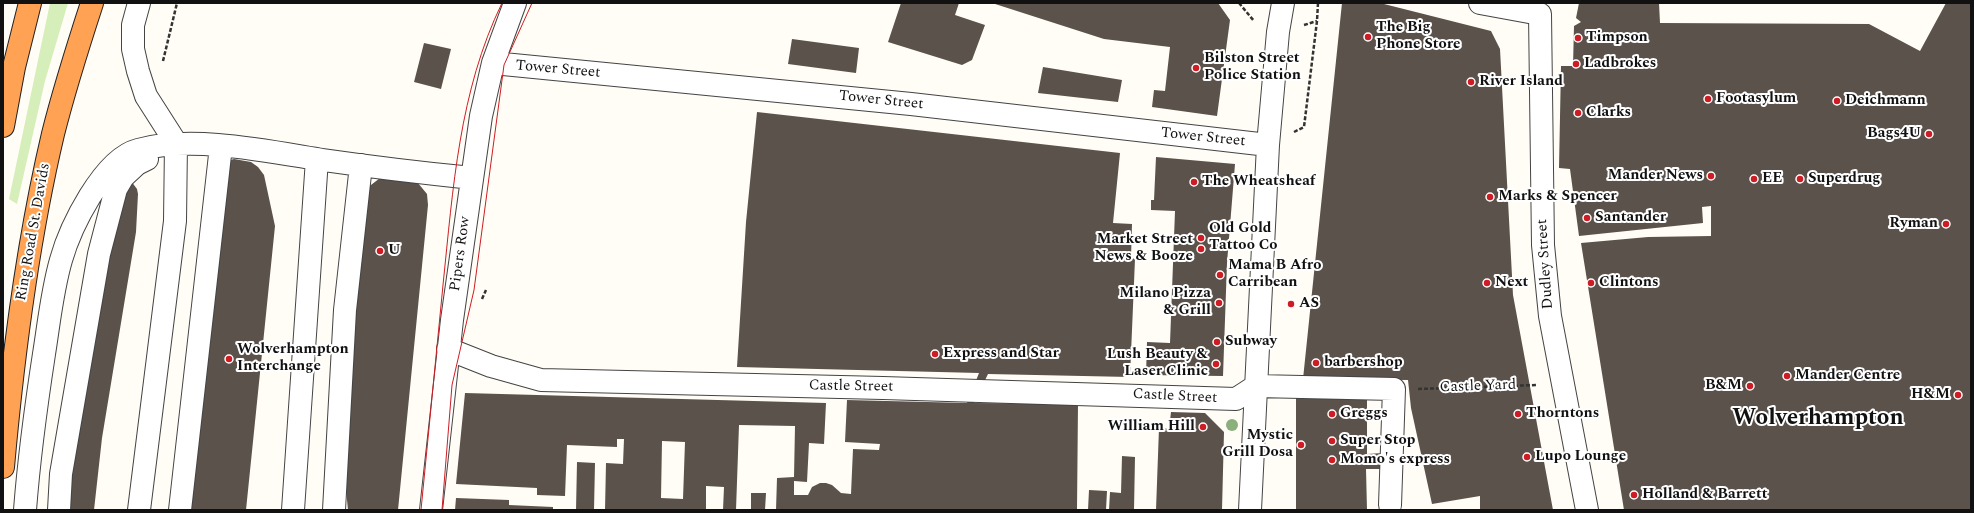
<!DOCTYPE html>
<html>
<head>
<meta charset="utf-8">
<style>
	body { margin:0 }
	#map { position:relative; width:1974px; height:513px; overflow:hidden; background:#fffdf5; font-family:Spectral,serif }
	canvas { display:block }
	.frame { position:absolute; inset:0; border:4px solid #111; pointer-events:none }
</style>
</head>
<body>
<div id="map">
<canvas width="1974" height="513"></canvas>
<div class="frame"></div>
</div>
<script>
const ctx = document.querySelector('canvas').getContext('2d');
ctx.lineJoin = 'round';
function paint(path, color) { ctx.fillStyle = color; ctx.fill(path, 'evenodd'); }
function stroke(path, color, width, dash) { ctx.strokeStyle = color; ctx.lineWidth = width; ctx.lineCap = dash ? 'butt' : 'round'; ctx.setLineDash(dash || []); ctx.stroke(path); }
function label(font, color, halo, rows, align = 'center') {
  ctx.font = font + ' Spectral,serif'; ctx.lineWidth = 4; ctx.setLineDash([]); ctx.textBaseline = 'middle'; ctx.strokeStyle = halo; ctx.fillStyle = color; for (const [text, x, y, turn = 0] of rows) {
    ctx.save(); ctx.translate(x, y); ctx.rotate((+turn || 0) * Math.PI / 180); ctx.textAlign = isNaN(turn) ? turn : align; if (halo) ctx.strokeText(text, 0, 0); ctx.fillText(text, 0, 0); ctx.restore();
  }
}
paint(new Path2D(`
	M50,3H68L45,81L17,204L9,199Z`), '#d5eeba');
paint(new Path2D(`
	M901,3H959L955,15L985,25L972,60L962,65L888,42Z
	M992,3H1218L1230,20L1217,116L1152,107L1154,90L1165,91L1170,47L1104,39Z
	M1342,3H1380L1491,31L1500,49L1513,295L1553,510H1480V496L1432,504L1411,408L1408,380L1303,379Z
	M1579,3H1659L1660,23L1869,24L1920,51L1946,3H1971V510H1624L1581,243L1648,237L1711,236V206L1702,207L1703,223L1579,236L1570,169L1559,168L1561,66H1573L1574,26L1581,22L1576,18Z
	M792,39L859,48L856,73L788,64Z
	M424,43L451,49L441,89L414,82Z
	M1043,67L1122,80L1118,102L1038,93Z
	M757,112L1120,153L1113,223L1132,224L1131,258L1135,259L1130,377L988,374L974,403L1078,404L1077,510H776L777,478L794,477L795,426L739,425L736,510H723L724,487L706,486V510H605L606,463L623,464L624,439H617V447L567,445L565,496L537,495V488L456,484L465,393L826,403L824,444L809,443L807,482L794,481V495H808L812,487L820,483H826L832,485L841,493L851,494L853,449L879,450L880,444L845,442L847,400L967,403L979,373L737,367L746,222ZM662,441L685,442L683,499L661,498Z
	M1156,157L1235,164L1227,263L1223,376L1146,375L1147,342L1170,343L1175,211L1151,210V200H1154Z
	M234,159L251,162L258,167L264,175L275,226L246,510H185L227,161Z
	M384,175L413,177L427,194L428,205L398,510H348L340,429L367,188Z
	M131,181L137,189L138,194L136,232L102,438L94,510H50L108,184Z
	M1296,395L1367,397V454L1383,453V469H1366L1367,510H1296Z
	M1171,412L1205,413L1224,432L1222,510H1156L1159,428L1169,429Z
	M1122,456L1135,457L1134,510H1109L1110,492L1121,493Z
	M577,462L595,463L594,510H576Z
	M1089,490L1107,491L1106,510H1088Z
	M751,493H766L765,510H751Z
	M456,498L509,500V505L553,507V510H455Z`), '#5b524c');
const minor = new Path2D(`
	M1480,3L1540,14L1543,245L1550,316L1587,510
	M493,63L911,104L1268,145
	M448,349L491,366L541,380L883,388L1236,399L1256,386
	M1256,386L1394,389L1390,505
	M25,510C29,458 36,406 44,354C49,323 52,291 61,260C70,228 103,159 138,150C192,135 267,151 323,160C372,167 422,173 472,178
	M59,510L61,474L99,254L116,189L123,177L137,164L147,159
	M139,510L175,221L176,143L146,96L138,71L133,49V25L139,3
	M180,510L221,146
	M293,510L317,159
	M334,510L345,310L361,165
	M431,510L452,320L481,116L493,63L515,3
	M1250,510L1268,145L1278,32L1283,3`);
const highway = new Path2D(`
	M3,126L14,67L30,3
	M3,467C13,355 27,244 53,134C64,90 78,46 92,3`);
stroke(minor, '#444', 24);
stroke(highway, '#222', 24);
stroke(new Path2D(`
	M1239,3L1254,21
	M1304,25L1317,21
	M163,61L177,3
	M1294,132L1304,127L1317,21L1318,3
	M482,299L486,290
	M1418,389L1537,385`), '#333', 2.5, [4, 2]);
stroke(minor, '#fff', 22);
stroke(highway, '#ffa253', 22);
stroke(new Path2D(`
	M421,510C428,435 436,360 443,285C453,189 459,91 502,3
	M442,510L452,385L474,290L504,65L532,3`), '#ce1c24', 1);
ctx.fillStyle = '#8baf7d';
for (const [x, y] of [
	[1232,425]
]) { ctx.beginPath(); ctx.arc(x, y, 6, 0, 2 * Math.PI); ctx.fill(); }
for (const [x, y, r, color] of [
	[1368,37,4,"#ce1c24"],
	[1578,38,4,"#ce1c24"],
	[1576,64,4,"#ce1c24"],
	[1196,68,4,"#ce1c24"],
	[1471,82,4,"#ce1c24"],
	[1708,99,4,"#ce1c24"],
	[1837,101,4,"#ce1c24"],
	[1578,113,4,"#ce1c24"],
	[1929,134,4,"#ce1c24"],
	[1711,176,4,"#ce1c24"],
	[1754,179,4,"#ce1c24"],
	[1800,179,4,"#ce1c24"],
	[1194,182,4,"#ce1c24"],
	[1490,197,4,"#ce1c24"],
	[1587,218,4,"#ce1c24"],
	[1946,224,4,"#ce1c24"],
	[1201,238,4,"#ce1c24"],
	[1201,249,4,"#ce1c24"],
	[380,251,4,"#ce1c24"],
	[1220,275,4,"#ce1c24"],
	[1487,283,4,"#ce1c24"],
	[1591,283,4,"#ce1c24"],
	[1219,303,4,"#ce1c24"],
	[1291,304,4,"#ce1c24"],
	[1217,342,4,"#ce1c24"],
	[935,354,4,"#ce1c24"],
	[229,359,4,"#ce1c24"],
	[1316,363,4,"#ce1c24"],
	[1216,364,4,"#ce1c24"],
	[1787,376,4,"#ce1c24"],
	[1750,386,4,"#ce1c24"],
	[1958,395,4,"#ce1c24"],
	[1332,414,4,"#ce1c24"],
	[1518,414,4,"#ce1c24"],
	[1203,427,4,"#ce1c24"],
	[1332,441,4,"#ce1c24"],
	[1301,445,4,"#ce1c24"],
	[1527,457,4,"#ce1c24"],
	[1332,460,4,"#ce1c24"],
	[1634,495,4,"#ce1c24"]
]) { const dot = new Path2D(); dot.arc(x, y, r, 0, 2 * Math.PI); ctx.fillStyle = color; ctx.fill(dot); stroke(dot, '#fff', 1.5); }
label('bold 15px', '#111', '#fff', [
	["The Big",1376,28],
	["Phone Store",1376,45],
	["Timpson",1586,38],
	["Bilston Street",1204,59],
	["Police Station",1204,76],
	["Ladbrokes",1584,64],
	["River Island",1479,82],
	["Footasylum",1716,99],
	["Deichmann",1845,101],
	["Clarks",1586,113],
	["Bags4U",1921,134,"right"],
	["Mander News",1703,176,"right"],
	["EE",1762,179],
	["Superdrug",1808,179],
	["The Wheatsheaf",1202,182],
	["Marks & Spencer",1498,197],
	["Santander",1595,218],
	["Ryman",1938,224,"right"],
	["Old Gold",1209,229],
	["Tattoo Co",1209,246],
	["Market Street",1193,240,"right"],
	["News & Booze",1193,257,"right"],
	["U",388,251],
	["Mama B Afro",1228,266],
	["Carribean",1228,283],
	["Next",1495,283],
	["Clintons",1599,283],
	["Milano Pizza",1211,294,"right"],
	["& Grill",1211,311,"right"],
	["AS",1299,304],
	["Subway",1225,342],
	["Wolverhampton",237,350],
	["Interchange",237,367],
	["Express and Star",943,354],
	["Lush Beauty &",1208,355,"right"],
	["Laser Clinic",1208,372,"right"],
	["barbershop",1324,363],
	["Mander Centre",1795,376],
	["B&M",1742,386,"right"],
	["H&M",1950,395,"right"],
	["Greggs",1340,414],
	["Thorntons",1526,414],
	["William Hill",1195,427,"right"],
	["Mystic",1293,436,"right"],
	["Grill Dosa",1293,453,"right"],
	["Super Stop",1340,441],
	["Lupo Lounge",1535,457],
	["Momo's express",1340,460],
	["Holland & Barrett",1642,495]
], 'left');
label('15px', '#111', '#fff', [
	["Tower Street",558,70,5],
	["Tower Street",881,101,6],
	["Tower Street",1203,138,6],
	["Ring Road St. Davids",34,232,-80],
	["Pipers Row",461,254,-82],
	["Dudley Street",1546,264,-94],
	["Castle Street",851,387,1],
	["Castle Yard",1478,387,-2],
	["Castle Street",1175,397,3]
]);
label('bold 23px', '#111', '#fff', [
	["Wolverhampton",1818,419]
]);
</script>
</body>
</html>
